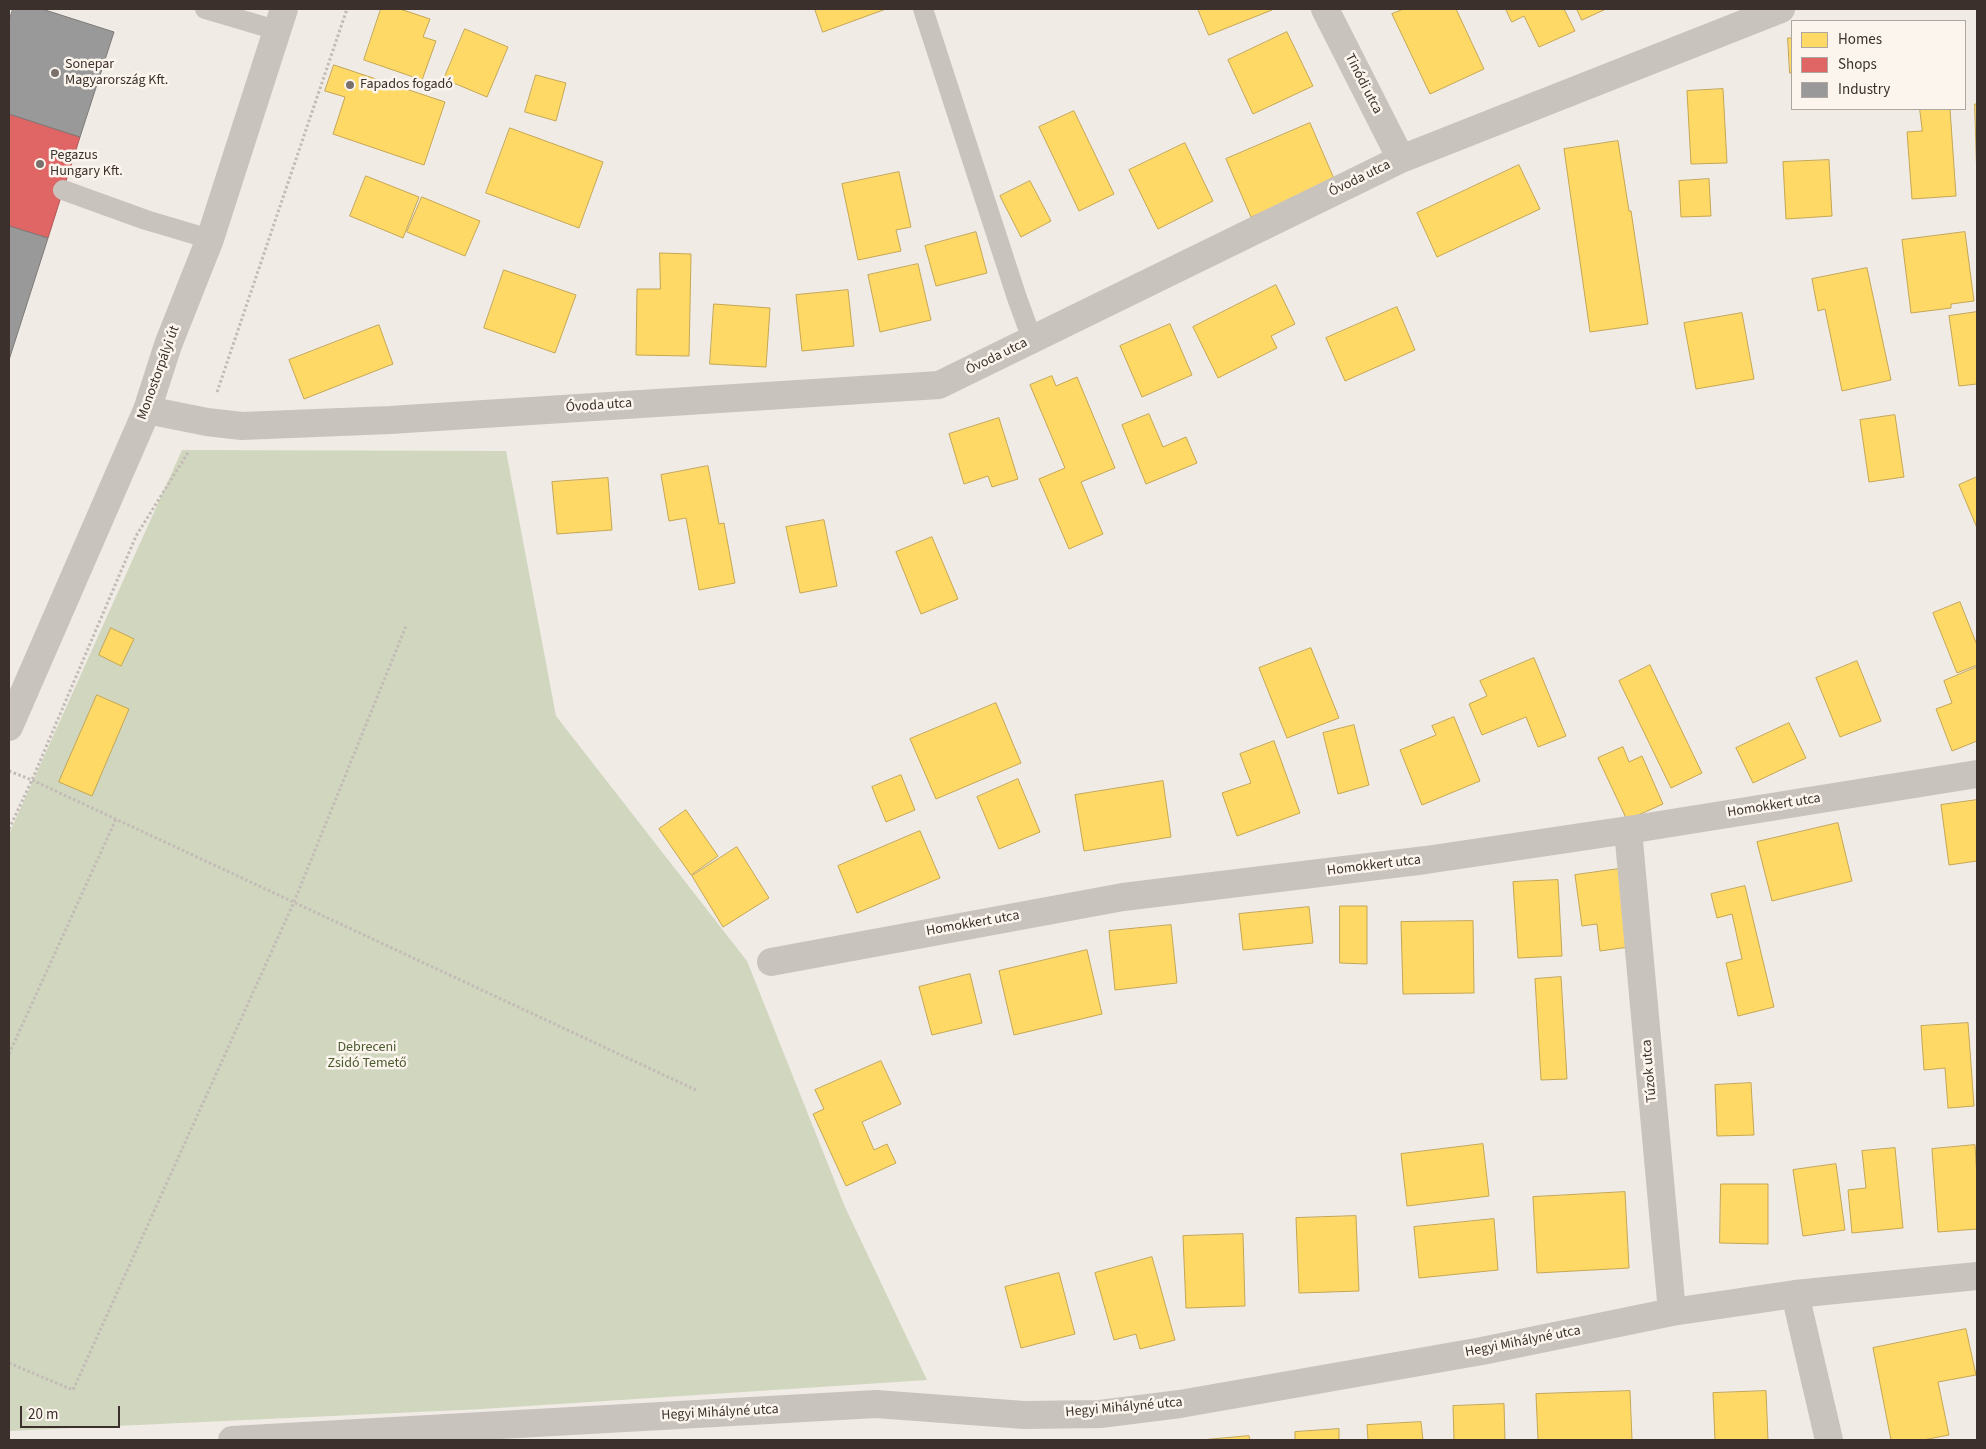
<!DOCTYPE html>
<html>
<head>
<meta charset="utf-8">
<style>
	body { margin:0 }
	#map { position:relative; width:1986px; height:1449px; overflow:hidden; background:#f0ebe5; font-family:"Source Sans 3",sans-serif }
	canvas { display:block }
	.frame { position:absolute; inset:0; border:10px solid #3b302b; pointer-events:none }
	.legend { position:absolute; left:1791px; top:20px; width:175px; height:90px; box-sizing:border-box; background:#fbf5ee; border:1px solid #aea6a0; margin:0; padding:6px 9px; list-style:none; font-size:15px; color:#3b302b }
	.legend li { display:flex; align-items:center; gap:10px; height:25px }
	.legend b { width:25px; border:1px solid #aea6a0 }
	.scale { position:absolute; left:20px; top:1406px; width:100px; height:22px; box-sizing:border-box; border:2px solid #3b302b; border-top:0; padding-left:6px; font-size:15px; line-height:18px; white-space:nowrap; color:#3b302b; -webkit-text-stroke:4px #fbf5ee; paint-order:stroke }
</style>
</head>
<body>
<div id="map">
<canvas width="1986" height="1449"></canvas>
<div class="frame"></div>
<ul class="legend">
<li><b style="height:14px;background:#ffd966"></b>Homes</li>
<li><b style="height:14px;background:#e06666"></b>Shops</li>
<li><b style="height:14px;background:#999"></b>Industry</li>
</ul>
<div class="scale">20 m</div>
</div>
<script>
const ctx = document.querySelector('canvas').getContext('2d');
ctx.lineJoin = 'round';
function paint(path, color) { ctx.fillStyle = color; ctx.fill(path, 'evenodd'); }
function stroke(path, color, width, dash) { ctx.strokeStyle = color; ctx.lineWidth = width; ctx.lineCap = dash ? 'butt' : 'round'; ctx.setLineDash(dash || []); ctx.stroke(path); }
function label(font, color, halo, rows, align = 'center') {
  ctx.font = font + ' "Source Sans 3",sans-serif'; ctx.lineWidth = 5; ctx.setLineDash([]); ctx.textBaseline = 'middle'; ctx.strokeStyle = halo; ctx.fillStyle = color; for (const [text, x, y, turn = 0] of rows) {
    ctx.save(); ctx.translate(x, y); ctx.rotate((+turn || 0) * Math.PI / 180); ctx.textAlign = isNaN(turn) ? turn : align; if (halo) ctx.strokeText(text, 0, 0); ctx.fillText(text, 0, 0); ctx.restore();
  }
}
paint(new Path2D(`
	M182,450L506,451L556,716L747,961L845,1207L927,1380L482,1409L9,1431V834Z`), '#d1d6bf');
const homes = new Path2D(`
	M381,9H400L430,19L423,37L436,41L422,80L364,60Z
	M815,9H886L823,32Z
	M1198,9H1271L1272,10L1209,35Z
	M1404,9H1456L1484,69L1430,94L1392,14Z
	M1506,9H1564L1575,31L1539,47L1524,16L1512,22Z
	M1577,9H1606L1582,20Z
	M465,29L508,47L487,97L444,79Z
	M1287,32L1313,86L1253,114L1228,60Z
	M1788,38H1792V73H1790Z
	M334,65L445,102L424,165L333,134L345,97L325,91Z
	M536,75L566,83L556,121L525,112Z
	M1723,89L1727,163L1691,164L1687,91Z
	M1975,104H1977V181Z
	M1920,109H1950L1956,196L1912,199L1907,132L1922,131Z
	M1074,111L1114,194L1079,211L1039,127Z
	M1310,123L1335,181L1251,217L1226,159Z
	M510,128L603,162L579,228L486,193Z
	M1618,141L1629,211H1631L1648,324L1590,332L1564,149Z
	M1185,143L1213,201L1158,229L1129,170Z
	M1829,160L1832,216L1786,219L1783,162Z
	M1519,165L1540,209L1437,257L1417,213Z
	M899,172L911,227L896,230L901,251L858,260L842,184Z
	M366,176L419,197L403,238L350,216Z
	M1709,179L1711,216L1681,217L1679,181Z
	M1030,181L1051,221L1021,237L1000,196Z
	M422,197L480,221L465,256L407,232Z
	M976,232L987,273L936,286L925,246Z
	M1965,232L1974,301L1951,304V308L1911,313L1902,240Z
	M660,253L691,254L689,356L636,355L637,289H660Z
	M918,264L931,320L880,332L868,275Z
	M1867,268L1891,380L1842,391L1825,309L1818,311L1812,279Z
	M504,270L576,295L555,353L484,328Z
	M1276,285L1295,324L1271,336L1277,348L1218,378L1193,327Z
	M848,290L854,346L802,351L796,295Z
	M714,304L770,308L766,367L710,364Z
	M1397,307L1415,350L1345,381L1326,338Z
	M1977,312V384L1959,386L1949,316Z
	M1742,313L1754,379L1696,389L1684,323Z
	M1170,324L1192,375L1142,397L1120,346Z
	M379,325L393,364L304,399L289,360Z
	M1052,376L1056,386L1077,377L1115,468L1081,482L1103,534L1069,549L1039,479L1065,468L1030,385Z
	M1149,414L1163,447L1186,437L1197,463L1146,484L1122,425Z
	M1895,415L1904,477L1869,482L1860,420Z
	M999,418L1018,479L992,487L988,476L964,484L949,434Z
	M708,466L719,524L724,523L735,583L699,590L686,518L669,521L661,475Z
	M1977,477V528L1959,485Z
	M608,478L612,530L557,534L552,482Z
	M824,520L837,586L800,593L786,527Z
	M932,537L958,599L921,614L896,552Z
	M1960,602L1977,645V665L1957,673L1933,613Z
	M111,628L134,639L121,666L99,655Z
	M1311,648L1339,718L1287,738L1259,668Z
	M1534,658L1566,736L1538,747L1526,717L1482,735L1469,704L1487,696L1480,681Z
	M1857,661L1881,721L1840,737L1816,678Z
	M1650,665L1702,773L1671,788L1619,681Z
	M1977,667V741L1952,751L1936,709L1952,703L1944,681Z
	M97,695L129,709L92,796L59,782Z
	M996,703L1021,763L936,799L910,739Z
	M1454,717L1480,781L1422,805L1400,750L1436,735L1432,726Z
	M1789,723L1806,758L1753,783L1736,748Z
	M1354,725L1369,785L1338,794L1323,733Z
	M1274,741L1300,813L1237,836L1222,793L1251,783L1240,754Z
	M1623,747L1629,762L1642,756L1663,804L1627,820L1598,758Z
	M901,775L915,810L886,822L872,787Z
	M1018,779L1040,832L999,849L977,797Z
	M1163,781L1171,837L1084,851L1075,795Z
	M1977,800V861L1949,865L1941,805Z
	M686,810L718,856L691,875L659,829Z
	M1838,823L1852,881L1772,901L1757,842Z
	M920,831L940,878L857,913L838,866Z
	M737,847L769,898L723,927L692,876Z
	M1619,869L1629,947L1600,951L1597,924L1582,926L1575,875Z
	M1558,880L1562,956L1518,958L1513,882Z
	M1745,886L1774,1007L1738,1016L1726,963L1742,959L1732,914L1717,918L1711,894Z
	M1340,906H1367V964L1340,963Z
	M1309,907L1313,943L1243,950L1239,914Z
	M1473,921L1474,993L1403,994L1401,922Z
	M1171,925L1177,983L1115,990L1109,931Z
	M1087,950L1102,1014L1014,1035L999,971Z
	M970,974L982,1023L932,1035L919,987Z
	M1561,977L1567,1079L1541,1080L1535,979Z
	M1968,1023L1974,1106L1948,1108L1945,1068L1924,1070L1921,1026Z
	M881,1061L901,1104L862,1122L874,1150L887,1144L896,1163L846,1186L813,1114L824,1109L815,1090Z
	M1751,1083L1754,1135L1717,1136L1715,1085Z
	M1483,1144L1489,1196L1407,1206L1401,1154Z
	M1975,1145L1977,1178V1229L1938,1232L1932,1149Z
	M1895,1148L1903,1228L1852,1233L1848,1190L1866,1188L1862,1151Z
	M1836,1164L1845,1230L1803,1236L1793,1170Z
	M1721,1184H1768V1244L1720,1243Z
	M1625,1192L1629,1268L1537,1273L1533,1197Z
	M1356,1216L1359,1291L1299,1293L1296,1218Z
	M1494,1219L1498,1270L1419,1278L1414,1227Z
	M1243,1234L1245,1306L1186,1308L1183,1236Z
	M1152,1257L1175,1340L1140,1349L1136,1334L1114,1340L1095,1273Z
	M1059,1273L1075,1334L1021,1348L1005,1287Z
	M1966,1329L1976,1375L1938,1382L1949,1435L1923,1440H1891L1873,1348Z
	M1630,1391L1632,1440H1538L1536,1394Z
	M1766,1391L1768,1440H1715L1713,1393Z
	M1504,1404L1505,1440H1454L1453,1406Z
	M1421,1422L1423,1440H1368L1367,1425Z
	M1339,1429V1440H1295V1432Z
	M1249,1436L1250,1440H1201Z`);
paint(homes, '#ffd966');
stroke(homes, '#c4a654', 1);
const shops = new Path2D(`
	M9,114L80,137L48,238L9,226Z`);
paint(shops, '#e06666');
stroke(shops, '#ae5654', 1);
const industry = new Path2D(`
	M13,9H42L114,32L80,137L9,114V21Z
	M9,226L48,238L9,360Z`);
paint(industry, '#999');
stroke(industry, '#7d7a78', 1);
stroke(new Path2D(`
	M217,392L347,9
	M9,771L32,780L696,1090
	M9,829L32,780L136,536L189,451
	M9,1054L116,819
	M9,1363L73,1390L294,902L406,626`), '#c2bbb6', 3, [2.5, 2.5]);
stroke(new Path2D(`
	M205,9L276,30
	M923,9L1017,298L1032,339
	M63,190L146,220L210,239`), '#c9c3be', 20);
stroke(new Path2D(`
	M1325,9L1401,159
	M147,410L207,422L242,426L390,420L939,385L1401,159L1781,9
	M1628,830L1672,1312
	M771,962L1123,897L1426,860L1628,830L1977,774
	M1795,1294L1829,1440
	M232,1440L876,1404L1024,1415L1100,1414L1180,1404L1482,1351L1672,1312L1795,1294L1977,1276`), '#c9c3be', 28);
stroke(new Path2D(`
	M9,727L147,410L168,345L210,239L284,9`), '#c9c3be', 28);
for (const [x, y, r, color] of [
	[55,73,5,"#7a716c"],
	[350,85,5,"#7a716c"],
	[40,164,5,"#7a716c"]
]) { const dot = new Path2D(); dot.arc(x, y, r, 0, 2 * Math.PI); ctx.fillStyle = color; ctx.fill(dot); stroke(dot, '#fbf5ee', 2); }
label('14px', '#3b302b', '#fbf5ee', [
	["Sonepar",65,65],
	["Magyarország Kft.",65,81],
	["Fapados fogadó",360,85],
	["Pegazus",50,156],
	["Hungary Kft.",50,172]
], 'left');
label('14px', '#3b302b', '#fbf5ee', [
	["Tinódi utca",1363,84,63],
	["Óvoda utca",1360,179,-26],
	["Óvoda utca",997,357,-26],
	["Monostorpályi út",159,373,-70],
	["Óvoda utca",599,406,-4],
	["Homokkert utca",1774,806,-9],
	["Homokkert utca",1374,866,-7],
	["Homokkert utca",973,924,-10],
	["Túzok utca",1650,1071,-95],
	["Hegyi Mihályné utca",1523,1342,-11],
	["Hegyi Mihályné utca",1124,1408,-5],
	["Hegyi Mihályné utca",720,1413,-3]
]);
label('14px', '#4a5a2e', '#fbf5ee', [
	["Debreceni",367,1048],
	["Zsidó Temető",367,1064]
]);
</script>
</body>
</html>
